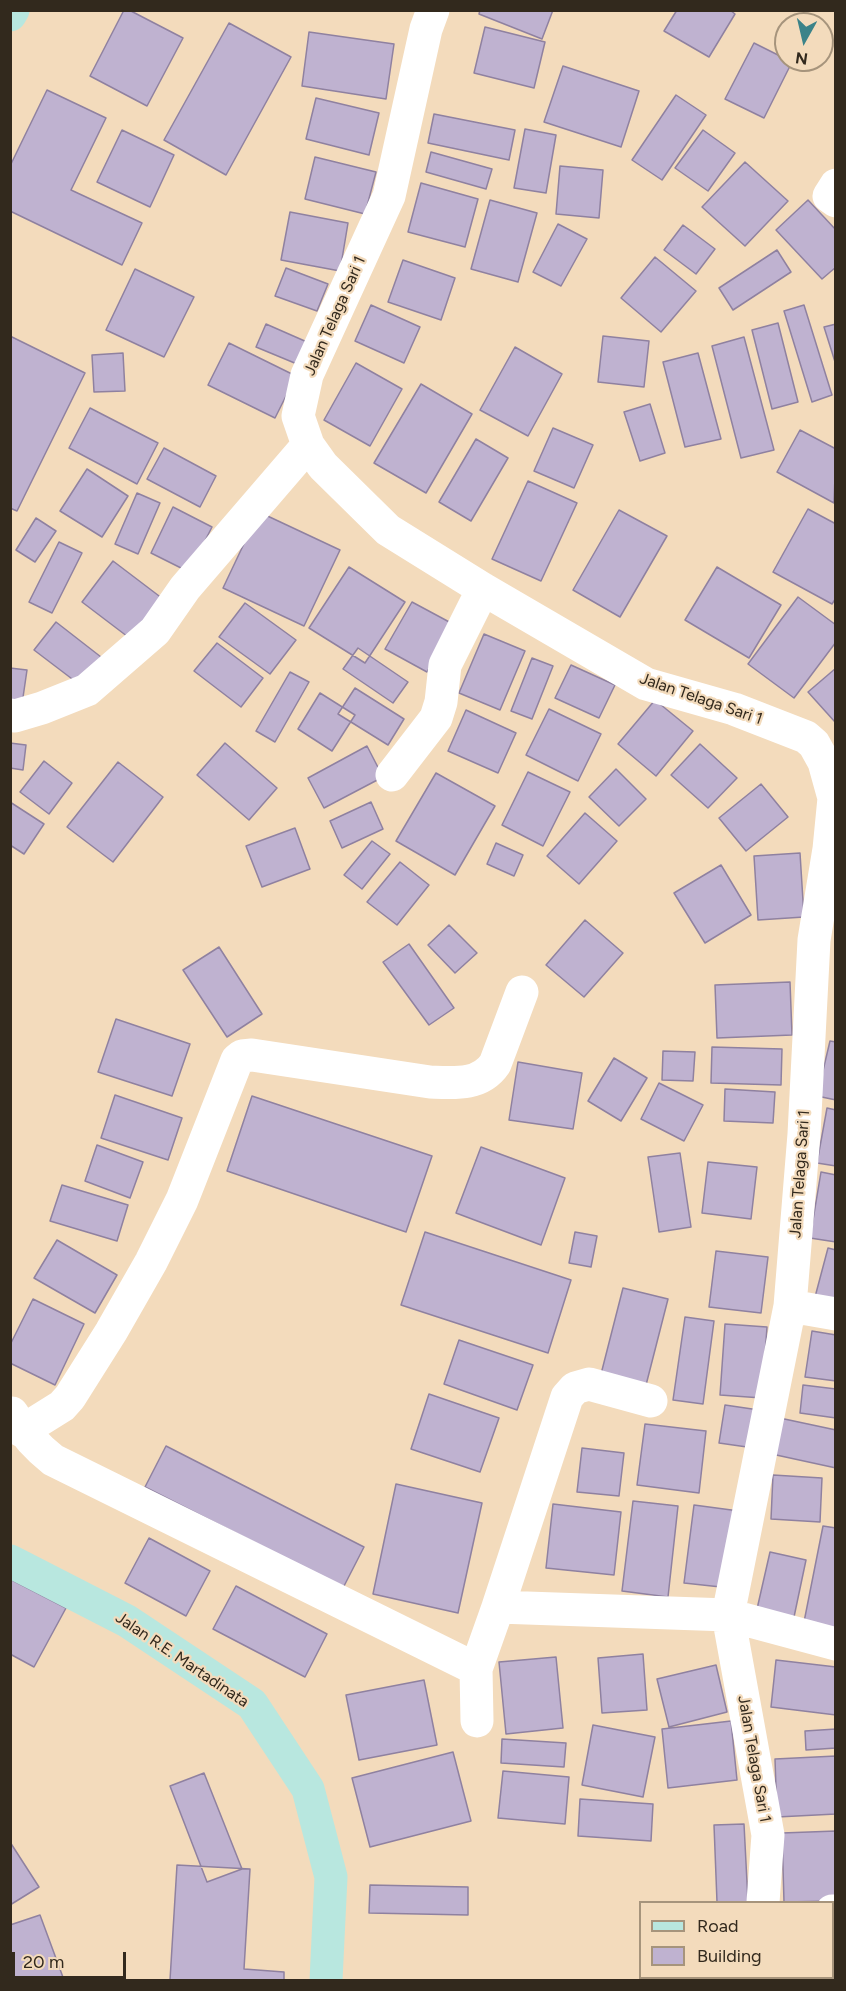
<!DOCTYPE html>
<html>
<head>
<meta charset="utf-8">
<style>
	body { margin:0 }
	#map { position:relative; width:846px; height:1991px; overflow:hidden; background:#f3dbbc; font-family:Figtree,sans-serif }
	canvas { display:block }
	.frame { position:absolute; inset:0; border:12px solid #32291d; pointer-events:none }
	.legend { position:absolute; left:639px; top:1901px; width:195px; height:78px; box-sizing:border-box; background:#f3dbbc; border:2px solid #a6947c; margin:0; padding:8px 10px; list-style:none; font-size:18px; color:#32291d }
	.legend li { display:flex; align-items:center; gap:12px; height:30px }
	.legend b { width:30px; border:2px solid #a6947c }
	.north { position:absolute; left:774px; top:12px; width:60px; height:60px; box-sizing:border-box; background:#f3dbbc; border:2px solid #a6947c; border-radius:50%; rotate:188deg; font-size:16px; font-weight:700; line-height:24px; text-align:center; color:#32291d }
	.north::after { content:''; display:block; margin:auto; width:21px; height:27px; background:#3b8389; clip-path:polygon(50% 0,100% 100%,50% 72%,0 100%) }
	.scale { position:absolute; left:12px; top:1952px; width:114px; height:27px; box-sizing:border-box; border:3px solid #32291d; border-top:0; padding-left:8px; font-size:18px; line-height:21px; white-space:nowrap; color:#32291d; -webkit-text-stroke:4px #f3dbbc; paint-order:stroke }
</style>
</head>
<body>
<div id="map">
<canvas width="846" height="1991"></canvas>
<div class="frame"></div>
<ul class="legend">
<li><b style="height:8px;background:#b8e7df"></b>Road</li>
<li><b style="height:16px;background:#bfb2d0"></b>Building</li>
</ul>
<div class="north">N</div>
<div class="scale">20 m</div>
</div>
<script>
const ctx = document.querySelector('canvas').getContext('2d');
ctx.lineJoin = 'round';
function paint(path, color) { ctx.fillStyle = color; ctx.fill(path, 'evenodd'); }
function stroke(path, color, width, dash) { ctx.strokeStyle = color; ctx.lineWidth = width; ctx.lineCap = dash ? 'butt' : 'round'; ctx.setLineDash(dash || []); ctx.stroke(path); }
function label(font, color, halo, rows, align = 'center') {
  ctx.font = font + ' Figtree,sans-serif'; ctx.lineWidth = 4.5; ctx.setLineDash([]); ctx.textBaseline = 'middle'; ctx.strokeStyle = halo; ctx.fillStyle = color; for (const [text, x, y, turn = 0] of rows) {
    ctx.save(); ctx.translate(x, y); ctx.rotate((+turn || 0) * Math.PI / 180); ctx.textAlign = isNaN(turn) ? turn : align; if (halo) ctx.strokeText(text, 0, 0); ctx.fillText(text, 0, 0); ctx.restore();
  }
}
const building = new Path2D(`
	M124,10H129L183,38L147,106L90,76Z
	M480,10H553L542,39L479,14Z
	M677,10H730L735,14L709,57L664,31Z
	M229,23L291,57L226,175L164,140Z
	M485,27L545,42L534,88L474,73Z
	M309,32L394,44L386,99L302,86Z
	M754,43L792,62L764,118L725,99Z
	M563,66L639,91L621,147L544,122Z
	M47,90L106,118L71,190L142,223L122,265L10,211V166Z
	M676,95L706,115L662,180L632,160Z
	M316,98L379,113L369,155L306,139Z
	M434,114L515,130L509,160L428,143Z
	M525,129L556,135L546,193L514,188Z
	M122,130L174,155L150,207L97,182Z
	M703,130L735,153L708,191L675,168Z
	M431,152L492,169L486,189L426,172Z
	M315,157L376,172L365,214L305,199Z
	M745,162L788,201L745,246L702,207Z
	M560,166L603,170L599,218L556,214Z
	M421,183L478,199L465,247L408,232Z
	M490,200L537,213L518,282L471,269Z
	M808,200L836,230V267L822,279L776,230Z
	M290,212L348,223L340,271L281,260Z
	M558,224L587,239L561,286L533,272Z
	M683,225L715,249L696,274L664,250Z
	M777,250L791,272L733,310L719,288Z
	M655,257L696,291L661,332L621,298Z
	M403,260L455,278L441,320L388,302Z
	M286,268L328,284L317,311L275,296Z
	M135,269L194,297L164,357L106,330Z
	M371,305L420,327L404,363L355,341Z
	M804,305L832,395L812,402L784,311Z
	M778,323L798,402L772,409L752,330Z
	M266,324L307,342L297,364L256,347Z
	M836,324V365L824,327Z
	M10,336L85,373L17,511L10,508Z
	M603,336L649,341L644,387L598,382Z
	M744,337L774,450L741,458L712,346Z
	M229,343L296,376L275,418L208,385Z
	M515,347L562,374L528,436L480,410Z
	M123,353L125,391L94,392L92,355Z
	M698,353L721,439L685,447L663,362Z
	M356,363L402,389L370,446L324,420Z
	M421,384L472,414L426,493L374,463Z
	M650,404L665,453L640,461L624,412Z
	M90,408L158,443L137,484L69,448Z
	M553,428L593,445L574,488L534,471Z
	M800,430L836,449L834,503L777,472Z
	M476,439L508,458L471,521L439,502Z
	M164,448L216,476L200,507L147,479Z
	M87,469L128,496L102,537L60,511Z
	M528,481L577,503L541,581L492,559Z
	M137,493L160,503L138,554L115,544Z
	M173,507L212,527L189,572L151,553Z
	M808,509L836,524V598L832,604L773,572Z
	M619,510L667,536L620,617L573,590Z
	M259,512L340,550L304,626L223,588Z
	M36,518L56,531L35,562L16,550Z
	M59,542L82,553L52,613L29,602Z
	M113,561L167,602L136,643L82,602Z
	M349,567L405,602L365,663L309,628Z
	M717,567L781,605L749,658L685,620Z
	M798,597L836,625V642L794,698L748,664Z
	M412,602L453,624L427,672L385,649Z
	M245,603L296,640L270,674L219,637Z
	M56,622L101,657L80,685L34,650Z
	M484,634L525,651L500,710L459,693Z
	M217,643L263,678L241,707L194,671Z
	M358,648L408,682L393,703L343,669Z
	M532,658L553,666L532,719L511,711Z
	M571,665L615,685L599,718L555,698Z
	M10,668L27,670L21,711L10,709Z
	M836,668V722H835L808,692Z
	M290,672L309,682L275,742L256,731Z
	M355,688L404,719L388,745L338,714Z
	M320,693L355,715L332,751L298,729Z
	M655,700L693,731L656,776L618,744Z
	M549,709L601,734L578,781L526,755Z
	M466,710L516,733L498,773L448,751Z
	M10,743L26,745L23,770L10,768Z
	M225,743L277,788L249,820L197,775Z
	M700,744L737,778L708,808L671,775Z
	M367,746L383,777L324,808L308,778Z
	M44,761L72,783L49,814L20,792Z
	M118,762L163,797L113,862L67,827Z
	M616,769L646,799L619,826L589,797Z
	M528,772L570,792L543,846L502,825Z
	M436,773L495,806L455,875L396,841Z
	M761,784L788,817L746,851L719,818Z
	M10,802L44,824L24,854L10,845Z
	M371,802L383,829L342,848L330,821Z
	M585,813L617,841L579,884L547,856Z
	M295,828L310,869L262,887L246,846Z
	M372,841L390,854L362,889L344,875Z
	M496,843L523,855L514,876L487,864Z
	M800,853L804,917L758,920L754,856Z
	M400,862L429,885L397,925L367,902Z
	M721,865L751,915L705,943L674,893Z
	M585,920L623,953L584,997L546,965Z
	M449,925L477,953L455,973L428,945Z
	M409,944L454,1008L429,1025L383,962Z
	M219,947L262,1014L227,1037L183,970Z
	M790,982L792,1035L717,1038L715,985Z
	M116,1019L190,1044L172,1096L98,1072Z
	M830,1041L836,1042V1100L817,1096Z
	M712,1047L782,1049L781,1085L711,1083Z
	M663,1051L695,1052L693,1081L662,1080Z
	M614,1058L647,1078L621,1121L588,1101Z
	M518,1062L582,1073L573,1129L509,1120Z
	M659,1083L703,1105L684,1141L641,1119Z
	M725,1089L775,1092L773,1123L724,1121Z
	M115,1095L182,1118L168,1160L101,1138Z
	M252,1096L432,1156L406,1232L227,1171Z
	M827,1108L836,1110V1166L817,1163Z
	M97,1145L143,1162L130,1198L85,1181Z
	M481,1147L565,1178L541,1245L456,1213Z
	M680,1153L691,1227L659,1232L648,1157Z
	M708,1162L757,1167L751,1219L702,1213Z
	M821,1172L836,1175V1242L810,1238Z
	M62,1185L128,1205L117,1241L50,1221Z
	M425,1232L571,1280L548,1353L401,1305Z
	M575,1232L597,1236L591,1267L569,1263Z
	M57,1240L117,1275L95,1313L34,1278Z
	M828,1248L836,1250V1303L815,1297Z
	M716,1251L768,1257L761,1313L709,1307Z
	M623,1288L668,1299L645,1389L600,1378Z
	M33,1299L84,1324L55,1385L10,1363V1345Z
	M685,1317L714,1321L703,1404L673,1400Z
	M725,1324L767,1327L762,1398L720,1395Z
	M812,1331L836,1335V1381L805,1377Z
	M459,1340L533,1365L517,1410L444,1384Z
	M803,1385L836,1389V1418L800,1413Z
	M429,1394L499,1418L480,1472L411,1449Z
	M725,1405L759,1410L754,1448L719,1443Z
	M775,1417L836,1430V1468L767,1453Z
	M645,1424L706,1431L699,1493L637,1485Z
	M166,1446L364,1547L343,1588L145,1487Z
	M582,1448L624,1453L619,1496L577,1492Z
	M773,1475L822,1478L820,1522L771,1519Z
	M396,1484L482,1503L458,1613L373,1594Z
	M633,1501L678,1506L668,1597L622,1591Z
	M553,1504L621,1512L614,1575L546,1568Z
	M694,1505L739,1511L730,1588L684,1583Z
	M823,1526L836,1528V1634L803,1627Z
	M149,1538L210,1571L186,1616L125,1583Z
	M770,1552L806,1560L794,1617L757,1609Z
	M10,1579L66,1608L34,1667L10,1654Z
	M236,1586L327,1634L305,1677L213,1629Z
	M643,1654L647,1710L602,1713L598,1658Z
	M556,1657L563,1728L506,1734L499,1662Z
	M776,1660L836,1667V1715L771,1707Z
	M716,1665L727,1712L669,1727L657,1679Z
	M424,1680L437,1745L359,1760L346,1695Z
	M731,1721L737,1780L668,1788L662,1729Z
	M593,1725L655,1737L643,1797L582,1785Z
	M836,1729V1748L806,1750L805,1731Z
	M502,1739L566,1743L564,1767L501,1763Z
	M453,1752L471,1821L370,1847L352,1778Z
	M836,1756V1814L777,1817L775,1759Z
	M503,1771L569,1777L565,1824L498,1818Z
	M204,1773L242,1869L207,1882L170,1786Z
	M580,1799L653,1804L651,1841L578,1836Z
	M744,1824L748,1902H717L714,1825Z
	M836,1831V1901L784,1902L782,1833Z
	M10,1842L39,1887L10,1905Z
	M177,1865L250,1869L244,1969L284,1972V1980H170Z
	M370,1885L468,1887V1915L369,1913Z
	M40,1915L64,1980H10V1925Z
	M832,1930H836V1969H832Z`);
paint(building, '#bfb2d0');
stroke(building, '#8f81a0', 1.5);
stroke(new Path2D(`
	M433,10L426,29L389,196L307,375L298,416L308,445L323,466L388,530L483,589L646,684L734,709L806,737L814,744L824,762L834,798L829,849L814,940L804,1134L790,1306L728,1615L768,1835L763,1902
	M836,185L829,196L836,201
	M10,715L15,716L42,708L87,690L155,631L185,588L308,445
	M392,775L436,718L441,702L445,665L483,589
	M790,1306L836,1314
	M651,1401L589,1384L575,1388L567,1397L498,1607L728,1615L836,1644
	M12,1413C23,1432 35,1446 53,1460L476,1669
	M22,1431L62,1406L70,1397L111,1332L151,1262L182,1200L237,1060L242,1056L252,1055L430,1082C454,1083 480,1086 495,1064L522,992
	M477,1721L476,1669L498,1607
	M832,1911H836
	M756,1980L757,1978`), '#fff', 33);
stroke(new Path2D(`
	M10,15L13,10
	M10,1561L127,1621L252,1704L308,1789L331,1877L326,1980`), '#b8e7df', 33);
label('16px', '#32291d', '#f3dbbc', [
	["Jalan Telaga Sari 1",335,316,-66],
	["Jalan Telaga Sari 1",701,699,19],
	["Jalan Telaga Sari 1",800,1174,-86],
	["Jalan R.E. Martadinata",182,1660,34],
	["Jalan Telaga Sari 1",754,1759,80]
]);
</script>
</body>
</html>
